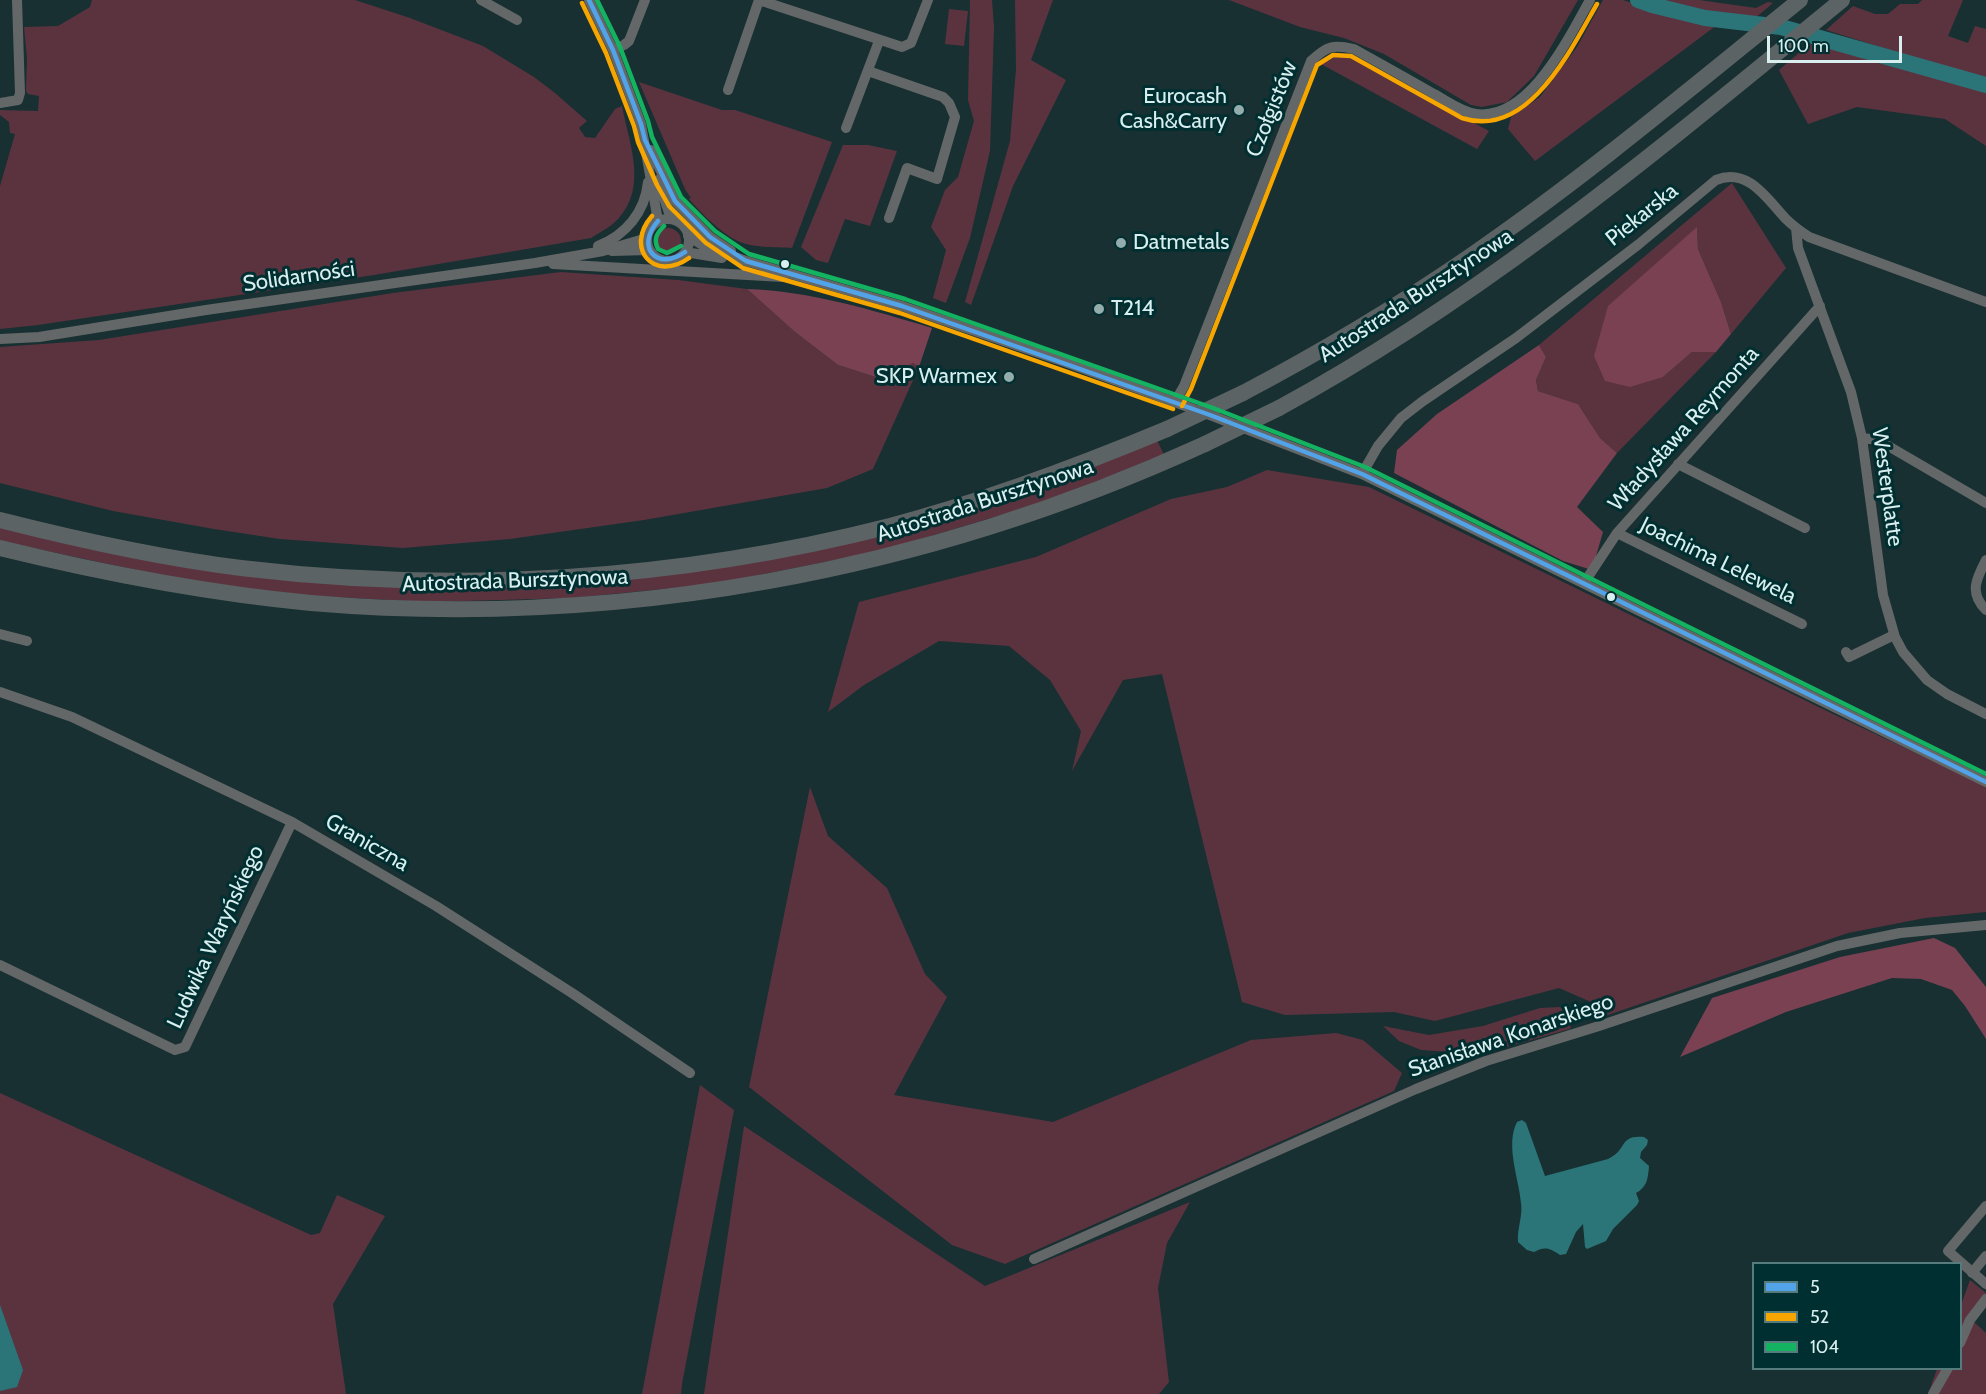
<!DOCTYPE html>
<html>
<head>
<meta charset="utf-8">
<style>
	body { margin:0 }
	#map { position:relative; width:1986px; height:1394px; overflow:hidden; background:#183032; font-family:Cabin,sans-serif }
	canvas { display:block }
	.legend { position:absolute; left:1752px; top:1262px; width:210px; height:108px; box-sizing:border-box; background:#002f31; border:2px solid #567b7d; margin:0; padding:8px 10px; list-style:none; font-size:18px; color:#d8eeef }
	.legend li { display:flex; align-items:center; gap:12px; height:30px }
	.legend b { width:30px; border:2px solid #567b7d }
	.scale { position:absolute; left:1767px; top:36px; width:135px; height:27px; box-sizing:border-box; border:3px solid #d8eeef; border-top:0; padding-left:8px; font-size:18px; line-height:21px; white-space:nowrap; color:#d8eeef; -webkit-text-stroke:4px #002f31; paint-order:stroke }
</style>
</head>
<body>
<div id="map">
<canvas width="1986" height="1394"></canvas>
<ul class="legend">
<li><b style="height:8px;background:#53a3e8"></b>5</li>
<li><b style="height:8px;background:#f7a600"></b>52</li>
<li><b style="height:8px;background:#13b361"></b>104</li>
</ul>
<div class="scale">100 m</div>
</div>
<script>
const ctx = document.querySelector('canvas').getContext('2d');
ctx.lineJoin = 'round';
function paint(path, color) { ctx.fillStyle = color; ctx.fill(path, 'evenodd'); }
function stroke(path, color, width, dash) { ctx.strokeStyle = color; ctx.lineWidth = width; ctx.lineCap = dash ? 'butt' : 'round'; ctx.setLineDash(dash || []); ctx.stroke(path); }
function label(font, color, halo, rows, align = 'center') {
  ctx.font = font + ' Cabin,sans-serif'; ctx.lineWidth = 6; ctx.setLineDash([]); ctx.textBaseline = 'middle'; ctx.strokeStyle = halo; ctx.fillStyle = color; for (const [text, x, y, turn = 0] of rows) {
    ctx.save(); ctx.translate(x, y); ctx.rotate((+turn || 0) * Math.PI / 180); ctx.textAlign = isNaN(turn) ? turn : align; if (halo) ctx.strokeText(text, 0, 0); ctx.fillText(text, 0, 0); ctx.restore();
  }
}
paint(new Path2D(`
	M92,0H355L410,18L483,46L534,77L555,93L587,121L579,128L585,137L595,138L615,109L622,106C629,143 648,187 618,219C611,227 600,232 591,238L374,275L38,325L0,329V186L15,134L10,133L9,122L0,115V110L38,111L39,96L28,94L26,91L27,58L24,27L58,26L90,7Z
	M970,0H992L994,27L990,151L970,238L946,303L933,298L946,250L931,227L945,190L958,177L974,121L968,100Z
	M1015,0H1053L1031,60L1066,80L1013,186L971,305L965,302L1010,141L1016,69Z
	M1229,0H1578L1534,76L1507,102L1482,107L1471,105L1384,54L1344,38L1300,27Z
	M1603,0H1623L1675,17L1717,25L1535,161L1508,129L1511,117L1540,97L1577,47Z
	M1653,0H1699L1756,8L1768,2L1773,3L1753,20L1706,13Z
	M1922,0H1963L1948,36L1968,43L1975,26L1986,29V80L1826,30L1853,6L1875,14H1888L1900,4H1918Z
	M949,9L968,11L964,46L945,44Z
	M1815,39L1986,90V146L1945,119L1857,107L1808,124L1779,70Z
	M1338,56L1355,59L1489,131L1477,149L1321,64Z
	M639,82L722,110H735L832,142L792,248C777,247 749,248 736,240C720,232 701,213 689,199L691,198L685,189Z
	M843,145H868L897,151L870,226L845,219L828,263L816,260L801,247Z
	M1732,183L1786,268L1731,334L1721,302L1698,249L1697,228L1663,377L1692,352H1716L1617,453L1600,438L1578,404L1538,391L1536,380L1546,357L1539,345Z
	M655 241a13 13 0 1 1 26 0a13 13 0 1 1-26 0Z
	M561,272L678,280L747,289L795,332L838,365L885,380L913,363L919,367L873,469L827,488L644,520L510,539L403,548L280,539L214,529L113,511L0,483V347L99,340L393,293Z
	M1157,440L1164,455L1044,502L881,551L713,584L572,598L427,602L299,595L184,580L0,541V527L301,580L740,563Z
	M1267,470L1369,487L1835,715L1986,786V912L1925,918L1848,933L1602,1017L1591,1002L1559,988L1435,1021L1394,1012L1285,1015L1242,1002L1162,674L1123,680L1072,771L1081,731L1050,680L1009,646L939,641L864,685L828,712L859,602L1036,557L1171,499L1227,487Z
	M810,787L828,836L887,888L925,974L947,997L894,1095L1053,1122L1251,1040L1336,1033L1363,1040L1402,1073L1394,1091L1005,1264L952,1245L749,1087Z
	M1560,1007L1573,1018L1570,1029L1481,1054L1421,1050L1399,1041L1383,1026L1429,1035L1483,1026L1540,1008Z
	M700,1085L734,1110L682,1384L681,1394H642Z
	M0,1093L311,1235L320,1233L337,1195L385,1216L333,1304L346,1394H0Z
	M744,1126L985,1286L1190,1202L1167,1243L1158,1288L1169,1382L1159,1394H704Z
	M1970,1280L1986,1293V1300L1974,1322L1986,1333V1394H1928L1937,1369L1960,1368L1961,1305Z`), '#5b333f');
paint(new Path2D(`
	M1697,227L1698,249L1721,302L1731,334L1716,352H1692L1663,377L1630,387L1605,381L1594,356L1608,306Z
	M747,289C810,291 872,310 932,328L919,367L913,363L885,380L838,365L795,332Z
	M1539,345L1546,357L1536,380L1538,391L1578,404L1600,438L1617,453L1577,507L1603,532L1592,570L1563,561L1394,473L1397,450L1437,414Z
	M1934,938L1955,948L1986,987V1039L1965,1006L1952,990L1921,979L1892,978L1786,1012L1680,1057L1712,998L1840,957Z`), '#794152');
paint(new Path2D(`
	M1522,1120L1526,1123L1545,1176L1608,1159C1628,1150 1618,1135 1644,1137L1648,1140L1647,1145L1641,1152L1640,1158L1649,1166C1648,1179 1647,1187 1636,1193L1639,1201L1637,1205L1613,1229L1606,1241L1587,1249L1585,1247L1583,1224L1576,1232L1566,1254L1560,1255C1550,1248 1545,1246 1534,1252L1527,1250L1518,1242C1517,1228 1523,1216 1521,1203C1519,1179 1505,1145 1517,1122Z
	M0,1305L23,1370L17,1387L0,1391Z`), '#2b7579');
stroke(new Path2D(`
	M1638,0L1652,5L1705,18L1781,27L1986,85`), '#2b7579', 16);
stroke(new Path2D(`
	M481,0L517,20
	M589,0L613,50L641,124L658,221
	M759,0L902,47L911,43L928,0
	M613,50L624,45L629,41L645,0
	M868,71L943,97L949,103L955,117L937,179L907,168L889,218
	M728,90L759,0
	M0,103L18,100L20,93L17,0
	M846,128L879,41
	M651,150L675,201L710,237L731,251
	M658,180L671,219
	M647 240a21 21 0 1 1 42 0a21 21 0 1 1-42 0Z
	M1796,228L1798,248L1851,392L1862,438L1883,595L1895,637L1903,652L1927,680L1947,694L1986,714
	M688,236L704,246L746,261L902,306L1065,362L1210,415L1362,474L1986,782
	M598,246C626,235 645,212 648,182
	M612,251L649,250
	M685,252L722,258
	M553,264L783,277
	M0,339L39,337L206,310L535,263L603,251L647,238
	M1175,402L1184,386L1311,61C1327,46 1333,44 1354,49C1381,64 1408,79 1434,94C1447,101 1461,112 1476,114C1529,121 1568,39 1590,0
	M1862,438L1878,440L1986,503
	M1678,464L1805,528
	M1362,474L1378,446L1401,418L1423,401L1516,338L1639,244L1716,180C1748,167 1767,199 1786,219C1793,226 1800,231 1809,237L1986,302
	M1617,533L1802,624
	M1986,560C1976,579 1969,593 1986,610
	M1584,583L1617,533L1820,306
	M0,634L27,641
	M1846,652L1849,657L1894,635
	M0,692L72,717L292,822L436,906L572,993L690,1073
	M0,965L175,1050L185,1047L292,822
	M1986,1206L1948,1251L1986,1284
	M1034,1259L1416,1089L1486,1061L1599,1026L1837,946L1900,933L1986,925
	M1972,1273L1986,1256
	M1960,1343L1970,1320L1986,1299
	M1933,1394L1948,1368`), '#646768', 10);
stroke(new Path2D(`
	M1243,393C1321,352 1396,307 1469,257C1584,178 1691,88 1800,0
	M1279,408C1484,297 1662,147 1842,0
	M0,520C79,540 160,558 241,568C457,594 679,580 890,526C985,501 1076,467 1167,429
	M0,548C102,573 206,593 311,603C617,629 926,572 1205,444`), '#5b6365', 16);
stroke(new Path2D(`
	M1167,429L1243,393
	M1205,444L1279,408`), '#5b6365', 16);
stroke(new Path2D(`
	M589,0L613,50L641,124L645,140L675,201L710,237L746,261L902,306L1210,415L1362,474L1986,782
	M658,221C635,247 657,272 685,252`), '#53a3e8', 4.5);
stroke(new Path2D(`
	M582,3L606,53L634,126L638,142L657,185L669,206L706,243L743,268L900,313L1173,409
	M652,216C624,248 654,283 689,258
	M1182,406L1191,389L1317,65L1333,55L1351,56L1462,118C1528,140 1571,49 1597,4`), '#f7a600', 4.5);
stroke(new Path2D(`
	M597,0L620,47L648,121L652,137L681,197L715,231L749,254L905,299L1213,408L1365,467L1986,774
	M664,226C657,233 653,239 658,249L667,253L681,246`), '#13b361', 4.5);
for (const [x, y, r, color] of [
	[1239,110,6,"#95acad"],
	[1121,243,6,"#95acad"],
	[785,264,5,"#d8eeef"],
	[1099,309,6,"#95acad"],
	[1009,377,6,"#95acad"],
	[1611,597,5,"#d8eeef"]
]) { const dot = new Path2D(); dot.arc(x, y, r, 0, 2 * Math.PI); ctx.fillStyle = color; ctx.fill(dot); stroke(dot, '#002f31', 2); }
label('22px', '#d8eeef', '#002f31', [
	["Eurocash",1227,97],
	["Cash&Carry",1227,122],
	["Datmetals",1133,243,"left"],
	["T214",1111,309,"left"],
	["SKP Warmex",997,377]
], 'right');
label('22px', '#d8eeef', '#002f31', [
	["Czołgistów",1272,109,-68],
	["Piekarska",1642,215,-39],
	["Solidarności",299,277,-8],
	["Autostrada Bursztynowa",1416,296,-33],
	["Władysława Reymonta",1684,429,-48],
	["Westerplatte",1887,487,82],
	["Autostrada Bursztynowa",985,501,-18],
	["Joachima Lelewela",1718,561,26],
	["Autostrada Bursztynowa",515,581,-2],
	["Graniczna",367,843,30],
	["Ludwika Waryńskiego",216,937,-65],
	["Stanisława Konarskiego",1511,1036,-19]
]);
</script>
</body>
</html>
